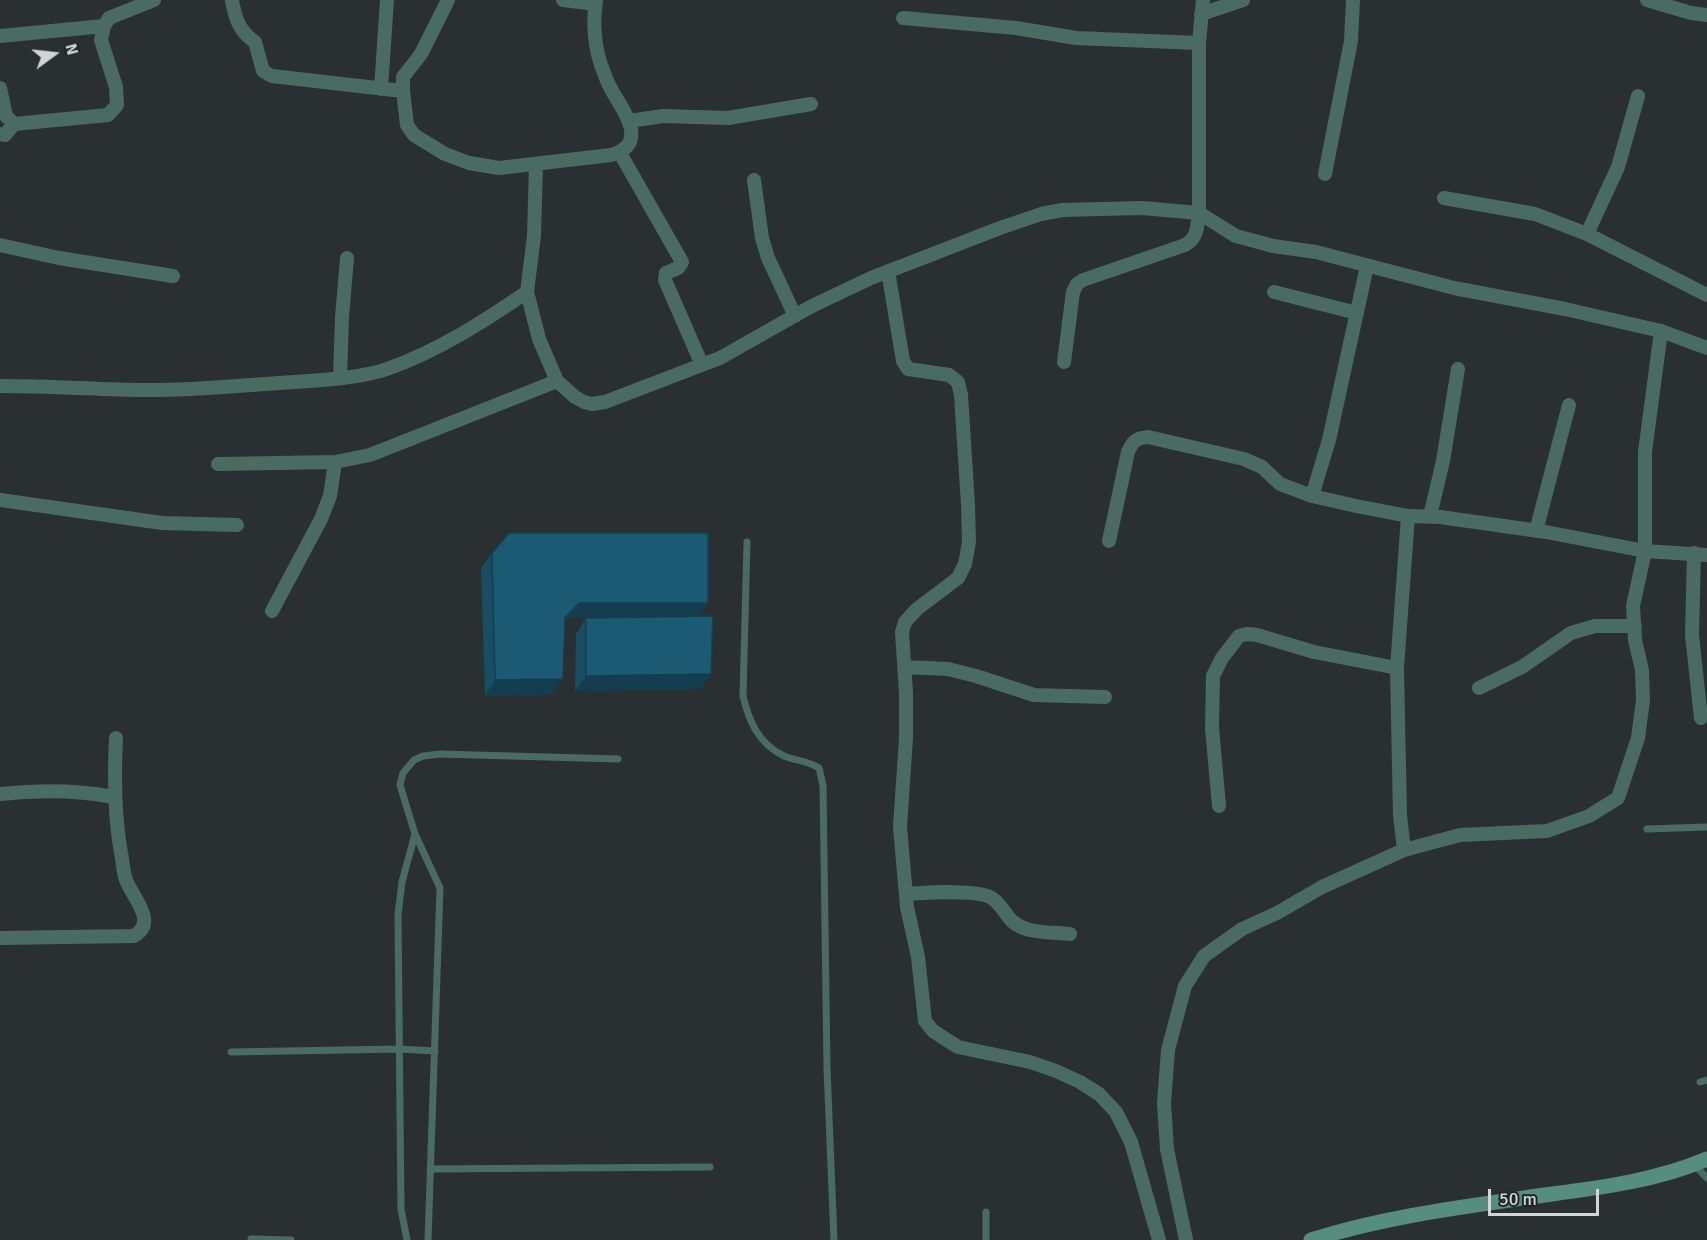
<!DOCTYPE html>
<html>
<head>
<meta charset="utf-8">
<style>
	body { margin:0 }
	#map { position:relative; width:1707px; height:1240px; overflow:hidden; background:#2a3031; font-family:Signika,sans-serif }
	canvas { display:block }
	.north { position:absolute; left:24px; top:24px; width:60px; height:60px; -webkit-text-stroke:4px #202727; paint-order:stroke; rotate:75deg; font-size:16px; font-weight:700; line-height:24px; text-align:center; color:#d1d5d5 }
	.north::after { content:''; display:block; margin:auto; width:21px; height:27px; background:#d1d5d5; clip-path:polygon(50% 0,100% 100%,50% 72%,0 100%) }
	.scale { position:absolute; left:1488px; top:1189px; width:111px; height:27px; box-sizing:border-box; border:3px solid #d1d5d5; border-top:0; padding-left:8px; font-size:18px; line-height:21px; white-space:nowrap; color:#d1d5d5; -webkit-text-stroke:4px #202727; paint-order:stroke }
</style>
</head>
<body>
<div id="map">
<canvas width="1707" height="1240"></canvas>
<div class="north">N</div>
<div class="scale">50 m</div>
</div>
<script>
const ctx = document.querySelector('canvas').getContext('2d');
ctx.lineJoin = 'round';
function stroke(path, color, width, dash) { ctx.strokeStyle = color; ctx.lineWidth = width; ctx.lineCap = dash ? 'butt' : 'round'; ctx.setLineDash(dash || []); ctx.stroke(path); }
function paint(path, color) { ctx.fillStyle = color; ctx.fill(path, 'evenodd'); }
stroke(new Path2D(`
	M747,542L743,696C749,722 759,744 784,756C796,761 806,760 819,768L823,785L827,1068L834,1240
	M1647,829L1707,827
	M231,1052L399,1049L435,1051
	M1700,1082L1707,1080
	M1694,1165L1707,1178
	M431,1169L710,1167
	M986,1212V1240
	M251,1239L291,1240
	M407,1240L401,1209L398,915L402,882L415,834
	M428,1240L440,888L415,834L400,785L403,773L414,760L423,756L440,754L618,759`), '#4a6b61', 7);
stroke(new Path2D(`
	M232,0C235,18 239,31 255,42L263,71L272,76L403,91
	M448,0L421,54L403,77V91L407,125L414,135L445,154L469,163L499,168L611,155C652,143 620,107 610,87C606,80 604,72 601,65C594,44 593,21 596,0
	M563,0L595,4
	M1647,0L1691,13L1707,15
	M1201,14L1243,0
	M903,18L1016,28L1076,38L1199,43
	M0,36L104,26
	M0,88L6,116L14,124L108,115L117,105L116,87L101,40L104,26L109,18L154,0
	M381,89L387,0
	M629,121L663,116L728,118L811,104
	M0,134L5,135L14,124
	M620,153L682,262L678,268L666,273L665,280L702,365
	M536,165L534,236L527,292L539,339L557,381L575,397L584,402L592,404L605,402L720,358L812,306L871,278L1000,228L1041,214L1062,210L1142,208L1199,213L1236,236L1273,246L1316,252L1454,288L1565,309L1661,331L1707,348
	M1325,174L1351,41L1353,0
	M754,180L762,238L768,258L795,316
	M1444,198L1535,214L1587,234L1707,295
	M1587,234L1618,167L1638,96
	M0,245L59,258L173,276
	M888,271L903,361L908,369L949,375L958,382L961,395L968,505L969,542L965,564L958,578L917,609L905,622L902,632L906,693V738L900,827L907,907L918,957L925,1021L933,1031L958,1047L1030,1062L1056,1071L1080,1082L1099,1094L1116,1112L1131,1142L1159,1240
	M1274,292L1357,313
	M1064,362L1073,292L1077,284L1083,280L1185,245C1198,238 1197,226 1199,213V43L1203,0
	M340,378L342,317L347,258
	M0,386C47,386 94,389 142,390C187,391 233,386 279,383C309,381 359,379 387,369C438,351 483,322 527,292
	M218,464L335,462L370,455L557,381
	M1312,496L1329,440L1367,266
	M0,500L162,523L237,525
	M1430,516L1443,461L1458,369
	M1536,531L1569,405
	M1109,541L1128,452C1133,441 1136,438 1148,437L1244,459L1262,467L1280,484L1312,496L1356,506L1408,516L1440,517L1546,532L1645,551L1707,555
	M1694,553L1692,635L1701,718
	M272,611L321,519L330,496L335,462
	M905,667L948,669L976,676L1034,695L1105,697
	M1479,688L1522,667L1571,633L1595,626H1635
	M0,794C37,790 77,790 114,797
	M1219,806L1212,728L1213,676L1222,658L1239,636L1247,634L1257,635L1314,652L1397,668
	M1404,850L1400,815L1397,668L1408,516
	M906,894C925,893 973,889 990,897C1000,902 1004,913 1012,921C1026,934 1051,932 1070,934
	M0,938L134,936C158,922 133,898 126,880C123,872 123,862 121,853C114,814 114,777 116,738
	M1186,1240L1167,1149L1164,1103L1168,1050L1185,986L1204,956L1242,929L1277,913L1322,887L1404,850L1460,835L1547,831L1589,816L1618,798L1638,738L1643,700L1642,670L1635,640L1633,606L1645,551V452L1661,331`), '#4a6b61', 14);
stroke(new Path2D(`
	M1311,1240C1389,1215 1471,1206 1552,1194C1605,1187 1658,1180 1707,1159`), '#578d7d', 15);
paint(new Path2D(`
	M492,553L699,616L711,674L700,689L575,691L576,634L586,618H595H568L565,621L552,694L485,696L481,568Z`), '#184d63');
paint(new Path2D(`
	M579,603H708L698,618H568L555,633L565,618Z
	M711,674L700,689L575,691L586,676Z
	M563,679L552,694L485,696L495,680Z`), '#143e50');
const building = new Path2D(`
	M509,533H708V603H579L565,618L563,679L495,680L492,553Z
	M713,616L711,674L586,676V618Z`);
paint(building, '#1c5973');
stroke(building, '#143e50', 1.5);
</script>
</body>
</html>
